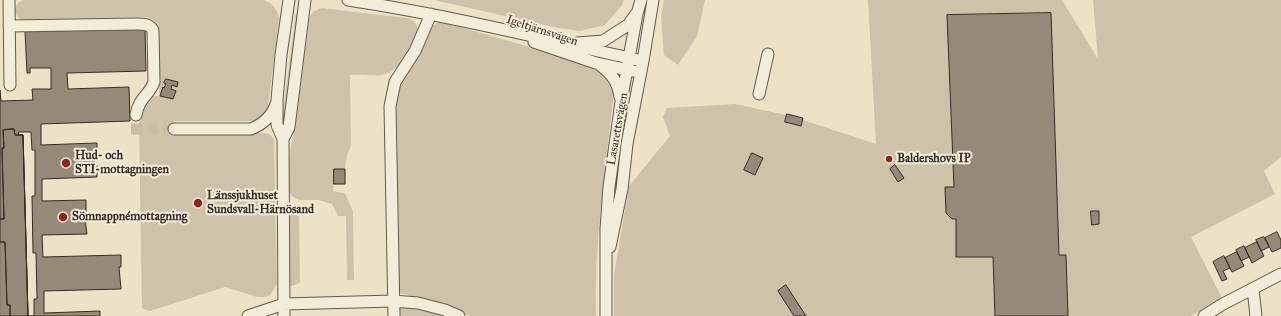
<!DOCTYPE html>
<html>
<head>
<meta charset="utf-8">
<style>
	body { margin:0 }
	canvas { display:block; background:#ede2c5 }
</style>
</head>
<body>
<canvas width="1281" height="316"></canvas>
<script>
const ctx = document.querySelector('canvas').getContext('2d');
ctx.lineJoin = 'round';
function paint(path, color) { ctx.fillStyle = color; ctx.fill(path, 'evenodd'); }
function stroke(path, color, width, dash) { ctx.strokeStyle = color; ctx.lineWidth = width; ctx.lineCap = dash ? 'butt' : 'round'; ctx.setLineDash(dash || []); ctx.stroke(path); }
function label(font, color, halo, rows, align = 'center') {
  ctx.font = font + ' "IM FELL Great Primer",serif'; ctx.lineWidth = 4; ctx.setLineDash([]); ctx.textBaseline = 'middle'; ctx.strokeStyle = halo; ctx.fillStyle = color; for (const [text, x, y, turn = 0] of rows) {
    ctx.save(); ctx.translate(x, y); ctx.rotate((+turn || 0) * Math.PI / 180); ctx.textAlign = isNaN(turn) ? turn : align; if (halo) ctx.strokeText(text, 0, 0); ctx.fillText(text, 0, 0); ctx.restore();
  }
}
paint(new Path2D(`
	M23,0H264C272,3 278,9 279,19L267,113L258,121H174L175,135L264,133L269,134L274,139L277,284L270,295L266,297H257L225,287L150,311L143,309L142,307L139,123L140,112L151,96H159L160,64L159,26L154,21L147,17L21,20C13,14 13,4 23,0Z
	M434,0H624L622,5L605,25L580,31L558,28Z
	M664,0H705L697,36L678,65L664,55C663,37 659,17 664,0Z
	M868,0H1062L1098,59L1093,0H1281V157L1264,171L1275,194L1191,237L1222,298L1191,316H614V275L629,186L670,136L663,117L667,108L735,104L786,115L787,114L803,118V120L876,144Z
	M322,8L406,18C415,20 418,24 418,33C409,48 402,71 382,75C372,76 361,74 350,75L351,146L347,155L345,169H334V184L333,191L344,193L346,195L353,212L354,280H347L346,216H338L332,204L319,200H299L292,196L289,191L288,169L307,25C310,15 311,11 322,8Z
	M296,12L298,16L284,127L281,126Z
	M437,23H446L544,51L591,66L601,72L610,80L613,88V100C605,172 594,244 596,316H470L453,307L396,292L395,114L396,95L402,78L413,62L431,28Z
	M292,212H295L299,217L300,283L292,286L289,285V218Z
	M406,307L447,316H396V309Z`), '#cec3aa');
const building = new Path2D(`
	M1051,13L1059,255H1066L1068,316H995L993,257H956V219H952L946,213L945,187H954L947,15Z
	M145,27L146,71L67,73L68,89L129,87L130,121L41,124V145L97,143V155H94L95,166L97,165V177L42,179V201L86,200V212H84L87,234L42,235L43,257L121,255V267H119L121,289L44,291V313L100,311V316H28L23,135H15L14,129L3,130L4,148H2L4,219H0V90L1,101L33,100L32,89H51V68H30V73H27L25,31Z
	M166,79L178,82L177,87L172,85L171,89L176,91L173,99L160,96L163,87L164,88L166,84L164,83Z
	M787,114L803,118L801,126L785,122Z
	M14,129L15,135H23L28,316H10V305H7L5,242H0V219H4L2,148H4L3,130Z
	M19,132H31L32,150H35V196H32L33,253H36L37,299H34V316H28L23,135H19Z
	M752,153L763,158L755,175L744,170Z
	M895,165L904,178L898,182L890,169Z
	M334,169H345V184H334Z
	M1091,211H1099V224L1092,225Z
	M1277,232L1281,240V248L1272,252L1265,238Z
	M1264,237L1269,247L1261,251L1256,240Z
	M0,242H5L7,305H10V316H0Z
	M1257,242L1264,256L1252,263L1245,248Z
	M1244,246L1249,257L1241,261L1236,250Z
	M1237,252L1244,266L1232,272L1225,258Z
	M1224,256L1230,268L1223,271L1227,279L1222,281L1213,262Z
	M786,285L806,316H794L778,291Z`);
paint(building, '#958a78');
stroke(building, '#362b25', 1);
stroke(new Path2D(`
	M131,129H174`), '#c8bda5', 11, [11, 5.5]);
const minor = new Path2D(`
	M9,0L10,85
	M348,0C448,15 545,39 643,61
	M9,26L137,24C144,24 149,24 153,30L154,82C149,96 139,97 136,115
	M534,42L596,63L633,71
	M577,43L603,41L628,25L636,14
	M600,65C612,74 618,82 620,97
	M759,94L768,54
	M174,129H251C263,124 272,117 276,104
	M283,139L289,127L305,0
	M610,247L622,189L627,144L643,61L653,0
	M1253,289L1256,316
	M248,316L284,304L393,301L418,303L445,310L459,316
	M284,316L283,139L277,125V100L281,55L289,0
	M394,316L390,106L395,82L415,51L431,14
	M606,316V229L609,187L621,102L637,14L641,0
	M1204,316L1223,304L1281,274`);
stroke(minor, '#64594d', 13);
stroke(minor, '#f3ecd9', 11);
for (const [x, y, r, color] of [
	[889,159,4,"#8f2418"],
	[66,163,5,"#8f2418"],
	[198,203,5,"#8f2418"],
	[63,217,5,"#8f2418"]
]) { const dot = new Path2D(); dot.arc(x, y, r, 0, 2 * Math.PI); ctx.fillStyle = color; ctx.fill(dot); stroke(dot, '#f3ecd9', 1.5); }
label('12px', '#362b25', '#f3ecd9', [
	["Igeltjärnsvägen",542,31,18],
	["Lasarettsvägen",618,129,-80]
]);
label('bold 12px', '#362b25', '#f3ecd9', [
	["Hud- och",75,156],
	["STI-mottagningen",75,170],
	["Baldershovs IP",897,159],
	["Länssjukhuset",207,196],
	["Sundsvall-Härnösand",207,210],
	["Sömnappnémottagning",72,217]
], 'left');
</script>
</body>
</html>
